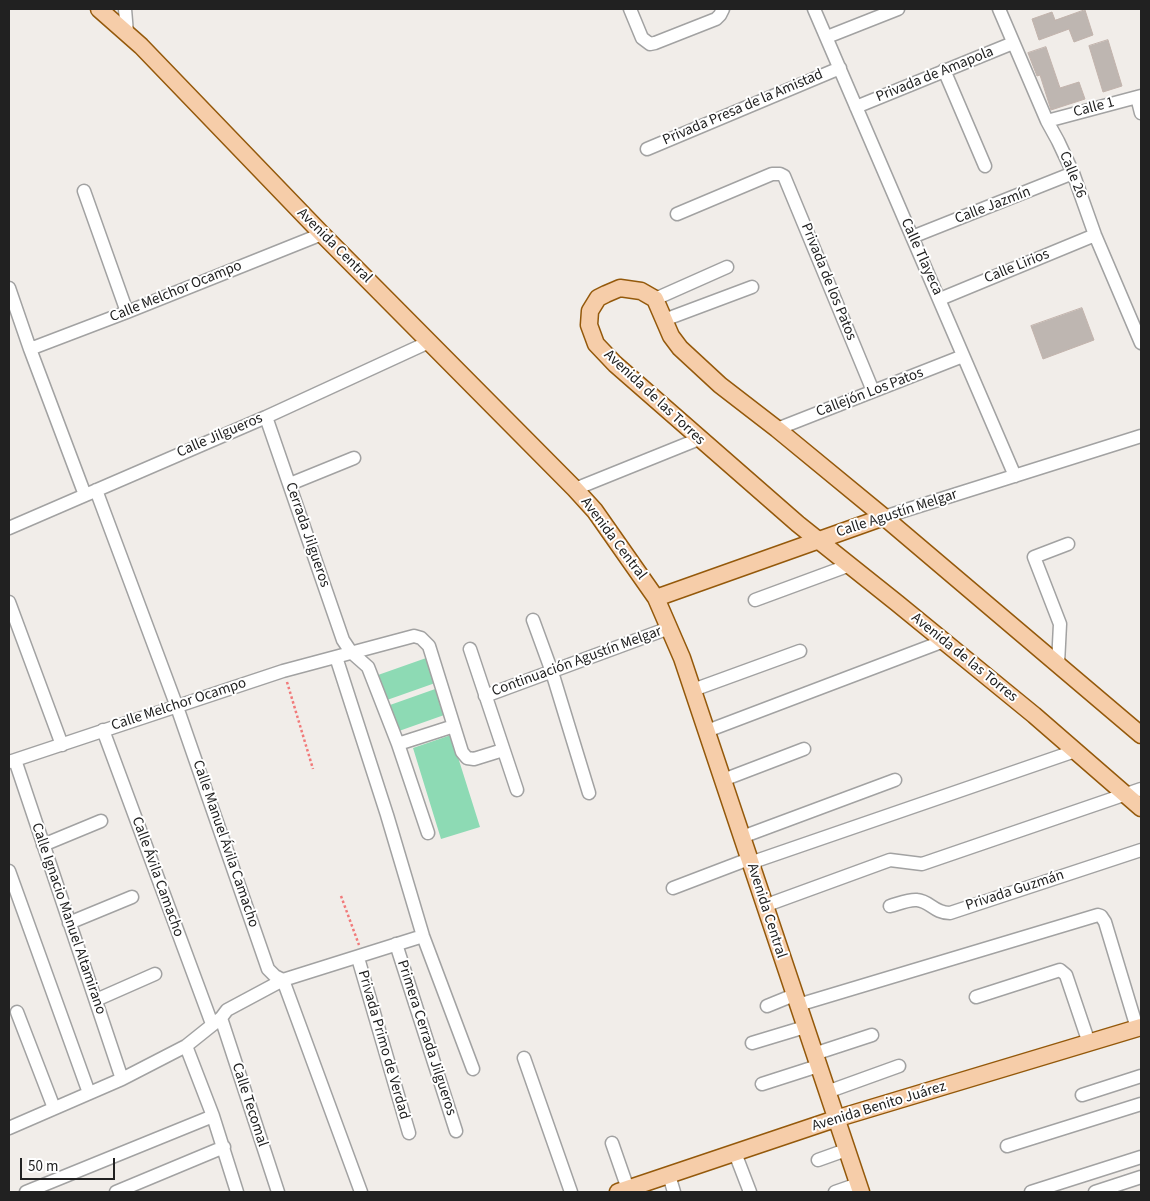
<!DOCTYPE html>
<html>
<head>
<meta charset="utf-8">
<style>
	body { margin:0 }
	#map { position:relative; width:1150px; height:1201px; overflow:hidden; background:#f1ede9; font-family:"Source Sans 3",sans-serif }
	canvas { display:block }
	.frame { position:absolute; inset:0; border:10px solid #212121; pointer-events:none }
	.scale { position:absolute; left:20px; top:1158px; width:95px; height:22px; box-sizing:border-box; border:2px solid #212121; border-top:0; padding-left:6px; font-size:15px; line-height:18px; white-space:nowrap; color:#212121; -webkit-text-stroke:4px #fff; paint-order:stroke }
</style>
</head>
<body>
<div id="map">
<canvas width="1150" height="1201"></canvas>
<div class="frame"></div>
<div class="scale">50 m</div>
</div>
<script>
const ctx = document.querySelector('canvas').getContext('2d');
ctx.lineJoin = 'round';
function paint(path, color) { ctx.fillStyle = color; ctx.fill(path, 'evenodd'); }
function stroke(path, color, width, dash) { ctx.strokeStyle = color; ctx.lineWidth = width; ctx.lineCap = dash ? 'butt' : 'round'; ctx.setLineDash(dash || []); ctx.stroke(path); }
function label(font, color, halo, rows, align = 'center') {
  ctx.font = font + ' "Source Sans 3",sans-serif'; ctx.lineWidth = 4; ctx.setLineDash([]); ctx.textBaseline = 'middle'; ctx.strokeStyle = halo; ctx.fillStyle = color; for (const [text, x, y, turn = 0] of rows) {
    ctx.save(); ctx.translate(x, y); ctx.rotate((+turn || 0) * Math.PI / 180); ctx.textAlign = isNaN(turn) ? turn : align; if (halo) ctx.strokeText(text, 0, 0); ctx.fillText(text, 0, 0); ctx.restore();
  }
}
paint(new Path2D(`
	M429,657L438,682L387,700L378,675Z
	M438,688L447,714L399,731L390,705Z
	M451,735L480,827L441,839L413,748Z`), '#8ddab4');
const building = new Path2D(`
	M1085,10L1093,35L1074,42L1069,29L1039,40L1032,19L1052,12L1055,20Z
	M1108,40L1122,86L1103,92L1089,46Z
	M1046,47L1060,88L1079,82L1085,99L1051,110L1040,75L1037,76L1028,53Z
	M1082,308L1094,340L1043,359L1031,326Z`);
paint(building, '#beb6b1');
stroke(building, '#c2b3ac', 1);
const minor = new Path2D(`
	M125,9L127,33
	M630,9L642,38L650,44L655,43L716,19L720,15L723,9
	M814,9L1015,476
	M999,9L1047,121L1058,141L1073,173L1095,235L1141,343
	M827,37L898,9
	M944,70L985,166
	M1137,97L1141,113
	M856,107L1013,43
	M1047,121L1141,96
	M647,149L840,68
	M84,191L127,312
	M677,214L772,174H780L784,176L873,391
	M912,237L1073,173
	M9,288L30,349L85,495
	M655,299L727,267
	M940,299L1095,235
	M664,320L752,287
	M30,349L127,312L322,234
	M266,417L343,640L351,652L368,667L398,744L428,833
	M777,429L963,356
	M290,484L354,458
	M575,489L699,439
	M96,490L177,707L268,969L275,976L283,980L361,1192
	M884,517L1141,436
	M9,528L266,417L429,342
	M755,600L850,565
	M9,602L62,745
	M533,620L552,672L589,793
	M470,649L517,790
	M336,657L387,815L423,936L473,1069
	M1058,664L1060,624L1034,557L1068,544
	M693,690L800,651
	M485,696L669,628
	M103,730L212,1024
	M707,731L944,641
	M398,744L454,726
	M15,760L122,1079
	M9,762L283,671L414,636L421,638L429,646L462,752L467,758L474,759L503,750
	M723,780L804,749
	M742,837L895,780
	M43,845L101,821
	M750,863L1075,751
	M9,871L89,1093
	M673,888L749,859
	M764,906L890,860L922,864L1141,789
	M890,906C898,904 909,899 917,900C930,901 934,913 950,913L1141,850
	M69,923L132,897
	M396,944L456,1131
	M358,958L409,1133
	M976,997L1060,970L1066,975L1089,1043
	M96,1000L155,974
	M798,1005L1098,915L1101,916L1105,922L1137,1028
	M767,1006L794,995
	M17,1012L54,1108
	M221,1018L278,1192
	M752,1043L805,1027
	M186,1046L213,1116L237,1192
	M814,1054L872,1035
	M524,1058L571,1192
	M762,1084L818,1066
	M827,1092L899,1066
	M1082,1095L1141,1076
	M9,1128L122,1079L186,1046L221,1018L227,1010L283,980L423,936
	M612,1143L628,1189
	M1007,1146L1141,1104
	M735,1153L750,1192
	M818,1160L846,1150
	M669,1175L674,1192
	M26,1192L213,1116
	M116,1192L224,1147
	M835,1192L858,1184
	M1031,1192L1141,1157
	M1095,1192L1141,1177`);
const major = new Path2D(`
	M99,9L141,46L322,234L575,489L595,511L656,598L682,658L861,1192
	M656,598L884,517
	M1141,735L884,517L777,429L720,385L680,348L671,336L655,299L641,291L620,288L606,294L598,298L590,311L589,325L596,344L615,364L798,524L897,603L1034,715L1141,808
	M618,1192L835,1119L1141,1027`);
stroke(minor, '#a2a2a2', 15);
stroke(major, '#94590b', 19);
stroke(new Path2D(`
	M287,682L313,769
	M341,896L359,945`), '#f17a7a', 2.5, [2.5, 2.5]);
stroke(minor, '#fff', 12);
stroke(major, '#f6cda9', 16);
label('15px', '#212121', '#fff', [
	["Privada de Amapola",935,75,-22],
	["Privada Presa de la Amistad",743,108,-23],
	["Calle 1",1094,108,-15],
	["Calle 26",1072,175,68],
	["Calle Jazmín",993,206,-21],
	["Avenida Central",334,246,45],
	["Calle Tlayeca",921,257,66],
	["Calle Lirios",1017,267,-22],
	["Privada de los Patos",828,282,68],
	["Calle Melchor Ocampo",176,292,-22],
	["Callejón Los Patos",870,393,-21],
	["Avenida de las Torres",654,398,43],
	["Calle Jilgueros",220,436,-23],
	["Calle Agustín Melgar",897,514,-18],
	["Cerrada Jilgueros",307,535,71],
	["Avenida Central",613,539,53],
	["Avenida de las Torres",964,658,39],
	["Continuación Agustín Melgar",577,662,-20],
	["Calle Melchor Ocampo",179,705,-18],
	["Calle Manuel Ávila Camacho",225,844,71],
	["Calle Ávila Camacho",157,877,70],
	["Privada Guzmán",1015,891,-18],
	["Avenida Central",766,911,72],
	["Calle Ignacio Manuel Altamirano",68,919,71],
	["Primera Cerrada Jilgueros",426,1038,72],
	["Privada Primo de Verdad",383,1045,74],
	["Calle Tecomal",249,1105,72],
	["Avenida Benito Juárez",879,1107,-17]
]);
</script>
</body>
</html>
